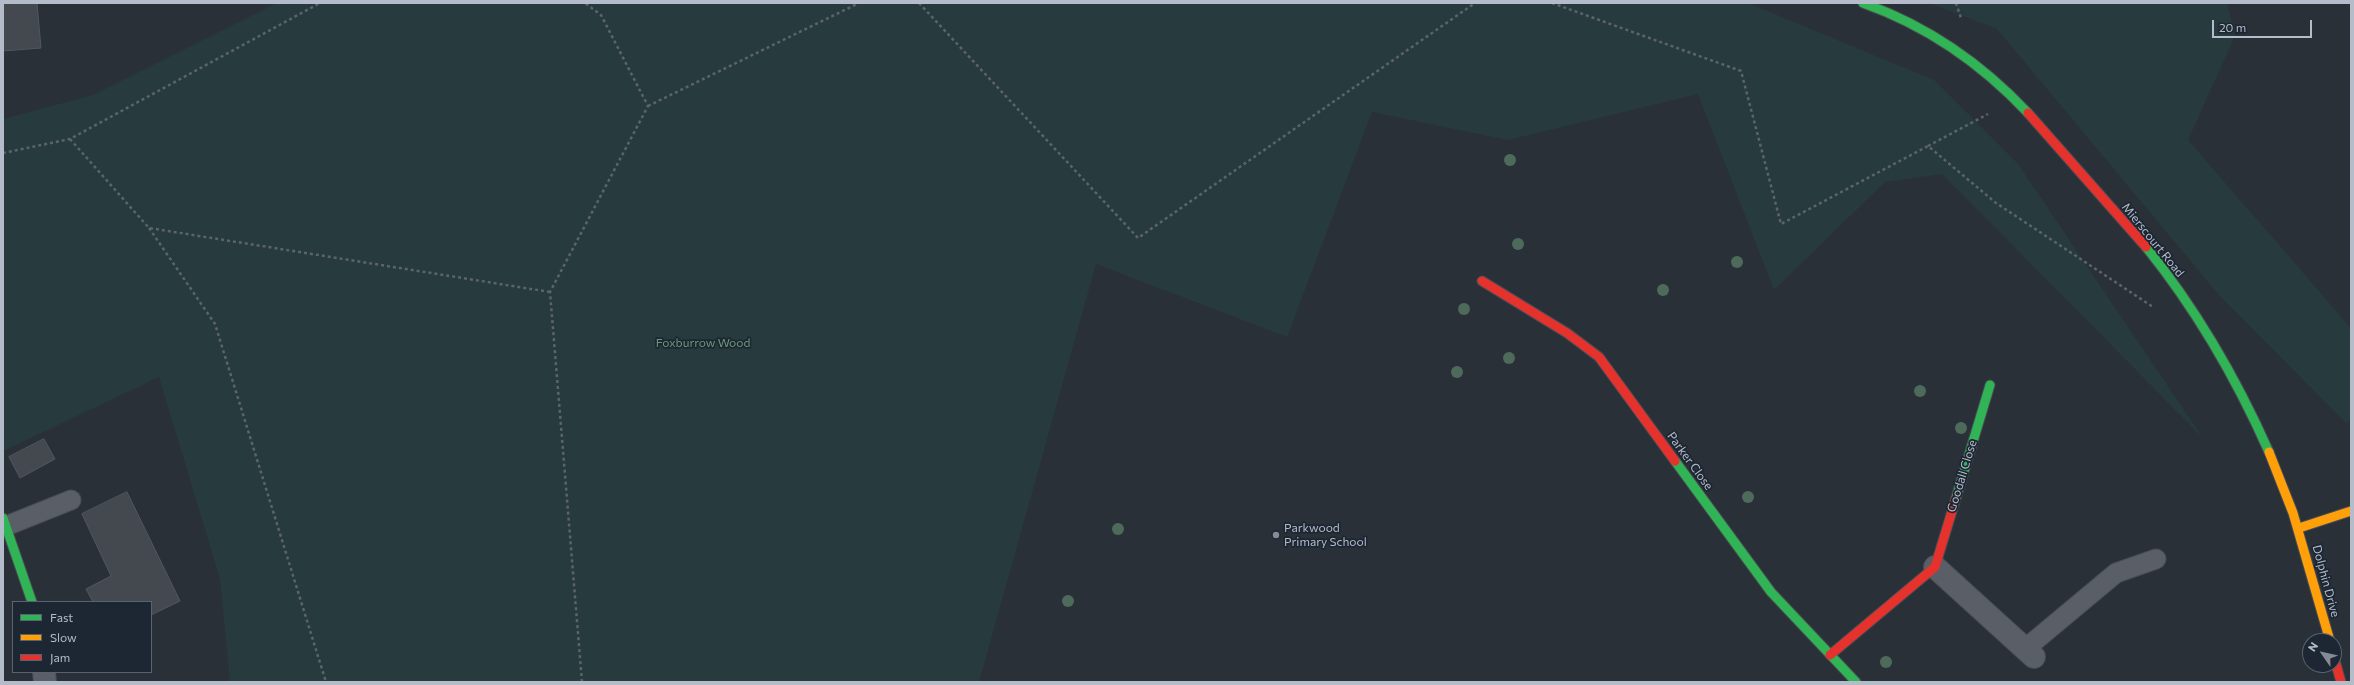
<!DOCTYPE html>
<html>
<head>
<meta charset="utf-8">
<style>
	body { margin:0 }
	#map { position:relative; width:2354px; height:685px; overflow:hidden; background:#2a3038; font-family:Commissioner,sans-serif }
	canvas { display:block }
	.frame { position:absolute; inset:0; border:4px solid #b4bcc9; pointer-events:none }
	.legend { position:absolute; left:12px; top:601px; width:140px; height:72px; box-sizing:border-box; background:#1d2633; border:1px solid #59626f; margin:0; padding:5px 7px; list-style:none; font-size:12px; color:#b4bcc9 }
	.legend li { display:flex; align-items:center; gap:8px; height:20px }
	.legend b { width:20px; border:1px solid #59626f }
	.north { position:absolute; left:2302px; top:633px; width:40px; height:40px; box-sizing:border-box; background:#1d2633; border:1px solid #59626f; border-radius:50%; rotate:304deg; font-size:11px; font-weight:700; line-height:16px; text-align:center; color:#b4bcc9 }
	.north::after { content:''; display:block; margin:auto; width:14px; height:18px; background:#848b96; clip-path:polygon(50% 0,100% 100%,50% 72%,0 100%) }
	.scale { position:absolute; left:2212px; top:20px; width:100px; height:18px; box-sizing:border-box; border:2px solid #b4bcc9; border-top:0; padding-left:5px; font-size:12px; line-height:14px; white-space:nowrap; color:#b4bcc9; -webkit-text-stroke:3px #1d2633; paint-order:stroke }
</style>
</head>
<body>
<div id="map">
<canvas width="2354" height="685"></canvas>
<div class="frame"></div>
<ul class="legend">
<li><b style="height:5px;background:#30b455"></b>Fast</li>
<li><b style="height:5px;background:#ff9f0a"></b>Slow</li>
<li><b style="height:5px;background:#e5322d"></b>Jam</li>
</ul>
<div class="north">N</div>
<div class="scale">20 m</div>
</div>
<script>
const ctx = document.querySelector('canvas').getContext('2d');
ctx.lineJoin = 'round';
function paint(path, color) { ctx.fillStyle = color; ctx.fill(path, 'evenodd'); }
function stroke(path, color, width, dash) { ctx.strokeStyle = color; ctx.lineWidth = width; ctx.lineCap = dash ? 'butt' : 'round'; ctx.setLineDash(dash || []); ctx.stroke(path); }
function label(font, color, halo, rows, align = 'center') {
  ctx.font = font + ' Commissioner,sans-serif'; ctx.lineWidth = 3.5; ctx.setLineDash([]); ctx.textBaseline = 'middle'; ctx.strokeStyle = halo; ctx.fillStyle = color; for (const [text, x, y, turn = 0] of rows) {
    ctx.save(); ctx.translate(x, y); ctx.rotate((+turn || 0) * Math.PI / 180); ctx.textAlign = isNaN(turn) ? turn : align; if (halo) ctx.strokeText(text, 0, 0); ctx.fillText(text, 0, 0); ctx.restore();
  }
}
paint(new Path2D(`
	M277,3H1748L1934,80L2018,164L2203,438L1942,174L1885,182L1774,290L1698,94L1508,140L1372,112L1287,337L1096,264L979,682H230L220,579L159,377L3,451V119L93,95Z
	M1929,3H2227L2235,36L2188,140L2351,328V420L2346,423L2219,295L1997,29Z`), '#273a3e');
const building = new Path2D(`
	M3,3H37L41,48L3,51Z
	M44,439L55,459L20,478L9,457Z
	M127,492L180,601L151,615V602H93L86,589L111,576L82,514Z`);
paint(building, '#444950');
stroke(building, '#52575f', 1);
const lane = new Path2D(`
	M6,526L71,500
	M2025,649L2116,573L2156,559`);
const street = new Path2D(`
	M1935,567L2034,657
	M44,672L45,682`);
const fast = new Path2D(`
	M1863,3C1928,26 1981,63 2028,113
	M2146,247C2196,309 2237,380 2269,452
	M1675,461L1771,592L1856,682
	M1956,498L1990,385
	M3,518L32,602`);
const slow = new Path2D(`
	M2269,452L2293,513L2330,641
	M2299,528L2351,511`);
const jam = new Path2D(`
	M2028,113L2146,247
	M1482,281L1567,333L1599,357L1675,461
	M1830,655L1935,567L1956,498
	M2334,657L2341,682`);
stroke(lane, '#484c53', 21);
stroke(street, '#484c53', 24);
stroke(fast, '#484c53', 11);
stroke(slow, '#484c53', 11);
stroke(jam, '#484c53', 11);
stroke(new Path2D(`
	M919,3L1138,238L1475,3
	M1552,3L1741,71L1781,224L1928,146L1996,203L2153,307
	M1956,3L1961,18
	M648,106L859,3
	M70,139L149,228L550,292
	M1928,146L1988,114
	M3,153L70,139L320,3
	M149,228L215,324L326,682
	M582,682L550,292L648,106L601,15L585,3`), '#5d636a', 2.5, [3, 3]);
stroke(lane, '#5a5e66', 19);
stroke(street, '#5a5e66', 22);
stroke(fast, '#30b455', 9);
stroke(slow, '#ff9f0a', 9);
stroke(jam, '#e5322d', 9);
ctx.fillStyle = '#4e6a5a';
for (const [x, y] of [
	[1510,160],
	[1518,244],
	[1737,262],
	[1663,290],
	[1464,309],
	[1509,358],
	[1457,372],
	[1920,391],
	[1961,428],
	[1748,497],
	[1118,529],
	[1068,601],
	[1886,662]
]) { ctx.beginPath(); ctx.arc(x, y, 6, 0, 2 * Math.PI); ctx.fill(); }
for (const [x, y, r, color] of [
	[1276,535,4,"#848b96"]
]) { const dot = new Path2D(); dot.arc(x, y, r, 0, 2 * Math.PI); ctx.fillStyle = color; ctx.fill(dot); stroke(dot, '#1d2633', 1.5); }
label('12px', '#b4bcc9', '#1d2633', [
	["Mierscourt Road",2153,240,51],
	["Parker Close",1690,461,54],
	["Goodall Close",1962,476,-73],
	["Dolphin Drive",2326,581,75]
]);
label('12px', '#6b9a76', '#1d2633', [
	["Foxburrow Wood",703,343]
]);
label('12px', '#b4bcc9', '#1d2633', [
	["Parkwood",1284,528],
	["Primary School",1284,542]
], 'left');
</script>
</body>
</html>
